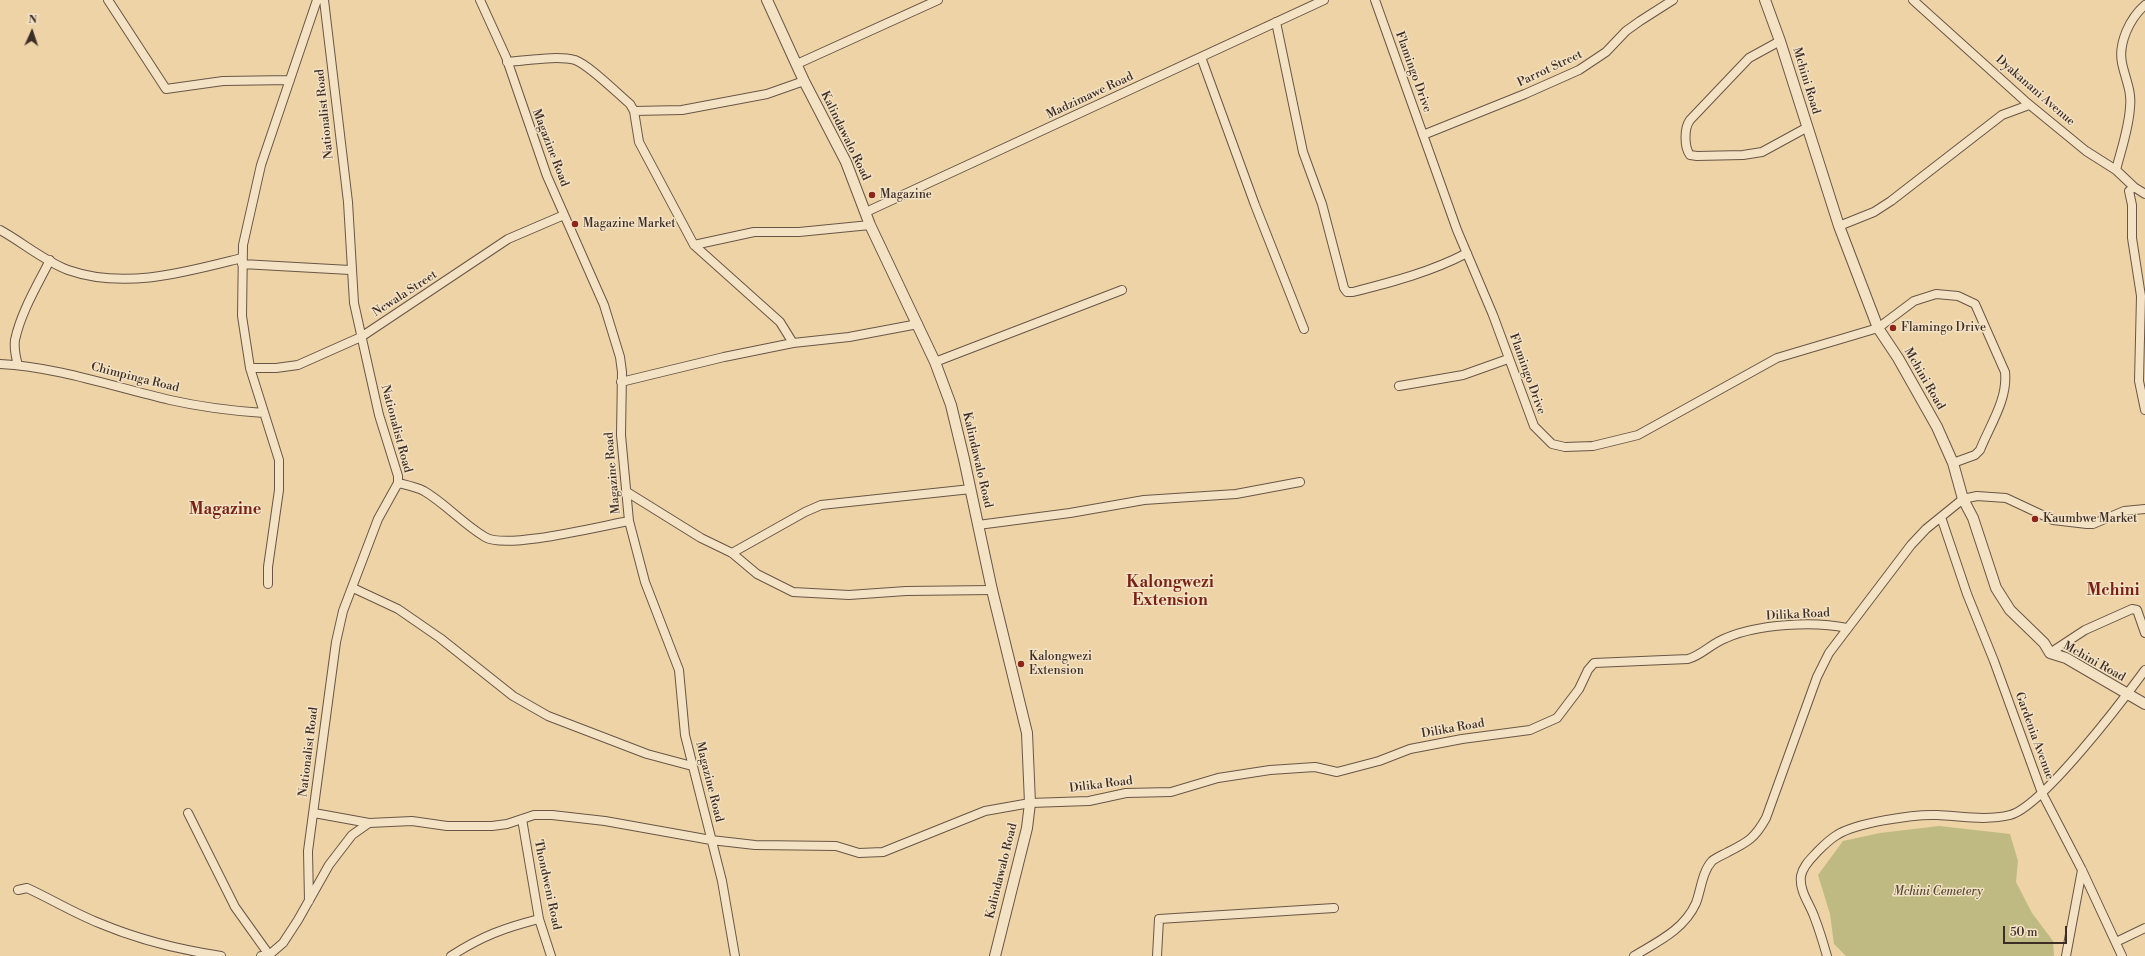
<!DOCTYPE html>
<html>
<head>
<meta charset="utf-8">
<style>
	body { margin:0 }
	#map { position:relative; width:2145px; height:956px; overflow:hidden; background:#edd3a5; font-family:"Libre Bodoni",serif }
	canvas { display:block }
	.north { position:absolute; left:12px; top:12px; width:40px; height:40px; -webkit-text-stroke:3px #f3e2c4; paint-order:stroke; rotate:3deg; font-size:11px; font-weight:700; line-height:16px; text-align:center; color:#3d2d27 }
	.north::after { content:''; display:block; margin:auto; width:14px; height:18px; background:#3d2d27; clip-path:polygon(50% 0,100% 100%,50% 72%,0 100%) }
	.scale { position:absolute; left:2003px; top:926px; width:64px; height:18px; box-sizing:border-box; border:2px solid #3d2d27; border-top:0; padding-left:5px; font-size:12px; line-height:14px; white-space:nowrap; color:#3d2d27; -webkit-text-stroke:3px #f3e2c4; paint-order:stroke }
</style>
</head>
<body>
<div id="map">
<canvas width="2145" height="956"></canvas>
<div class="north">N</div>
<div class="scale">50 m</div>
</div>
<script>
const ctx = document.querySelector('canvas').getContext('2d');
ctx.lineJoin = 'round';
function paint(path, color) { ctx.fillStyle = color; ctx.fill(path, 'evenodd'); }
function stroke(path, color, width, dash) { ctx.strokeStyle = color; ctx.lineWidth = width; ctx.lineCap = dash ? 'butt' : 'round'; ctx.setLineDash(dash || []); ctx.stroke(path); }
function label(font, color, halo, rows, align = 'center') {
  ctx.font = font + ' "Libre Bodoni",serif'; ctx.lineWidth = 3; ctx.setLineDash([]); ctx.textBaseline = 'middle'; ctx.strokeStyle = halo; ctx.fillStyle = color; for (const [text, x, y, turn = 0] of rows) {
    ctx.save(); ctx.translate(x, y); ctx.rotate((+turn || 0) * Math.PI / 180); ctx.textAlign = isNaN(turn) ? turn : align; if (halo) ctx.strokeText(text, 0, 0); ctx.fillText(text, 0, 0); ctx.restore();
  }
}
paint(new Path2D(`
	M1939,826L2010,834L2018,861L2016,882L2032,913L2053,941L2054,956H1846L1834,944L1830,914L1818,875L1843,841L1880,833Z`), '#bfba81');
const minor = new Path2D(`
	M108,0L166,89L223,81L290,80
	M480,0L506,57L547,176L604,305L620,357L622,372L621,435L629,521L645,582L679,670L685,735L722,881L735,956
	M1375,0L1457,230L1493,315L1534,426L1552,444L1565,447L1593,446L1638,435L1777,358L1878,328L1914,301L1936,294L1958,296L1975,304L2005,372C2008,399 1990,425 1980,450L1975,455L1953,463
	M1913,0L2025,101L2086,151L2116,170L2134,187L2145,194
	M1276,22L1303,152L1322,204L1344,288L1347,292H1353C1392,282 1431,272 1467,253
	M1780,41L1749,58L1690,120C1684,128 1684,147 1690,155L1697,156L1743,155L1762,152L1806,128
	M1201,57L1255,205L1304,329
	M507,62C526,61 556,55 575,60C589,65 617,93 630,104L634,111L639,142L694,245L780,322L793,343
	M797,64L938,0
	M634,111L682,110L767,94L804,81
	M1423,135L1525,94L1579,70L1606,52L1626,31L1640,21L1673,0
	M2116,170C2121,150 2129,128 2130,107C2132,91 2125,78 2122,63C2118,43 2130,18 2145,5
	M2134,187L2129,191L2132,205V238L2141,296L2139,381L2145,410
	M866,212L1324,0
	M1839,226L1874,212L1891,201L2002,115L2029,105
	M0,230C22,242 44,261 68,270C125,290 186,272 242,258
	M694,245L754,232H799L870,225
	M242,264L350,270
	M935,362L1122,290
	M0,364C58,367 114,387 170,400C201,407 233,411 264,413
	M18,365C16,358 14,348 15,340C21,312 37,286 50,260
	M250,368H276L298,365L361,337L508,239L564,215
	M621,382L724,357L793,343L849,337L918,324
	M1399,386L1463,375L1508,359
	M398,483C406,485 416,487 424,491C446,504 463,524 485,537C506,550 601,526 629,521
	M627,492L701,538L732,553L757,574L793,592L849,595L906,591L992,590
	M1941,517L1967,594L1994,661L2042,793L2082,870L2122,956
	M978,525L1070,513L1144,500L1236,494L1300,482
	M732,553L805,512L821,505L971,489
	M268,584V567L279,490V460L250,368L242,316L243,245L261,165L317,0
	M353,588L398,609L440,638L513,696L548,716L647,754L692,766
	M2050,653L2085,630L2132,609L2137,610L2145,633
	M188,813L235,907L270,956
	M314,813L369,823
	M522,819L539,919L551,956
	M18,890L27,888C51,899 74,913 99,923C137,939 181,950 221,956
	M309,901L308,851L336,642L343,611L378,519L398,483V476L379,415L354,303L348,202L324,0
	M2116,942L2145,928
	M261,956L269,955L283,943L298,920L329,865L352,835L369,823L412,821L447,826H492L507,824L534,815H552L605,821L711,840L755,845L836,846L859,853L883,852L985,811L1030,803L1089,801L1126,793L1171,792L1218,778L1270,770L1315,767L1337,772L1379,761L1410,749L1462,739L1530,730L1557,718L1579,689L1588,670L1594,663L1688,659C1702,655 1712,643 1726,638C1758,624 1814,621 1847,628
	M451,956C482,936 504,928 539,919
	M1157,956L1159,919L1334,908
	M1634,956C1657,942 1684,930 1696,903C1701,890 1702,872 1712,861C1717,857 1723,855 1728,852C1748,842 1755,838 1766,818L1817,677L1829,653L1911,545L1926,529L1963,499L1977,496L2006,498L2053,520L2087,524H2093L2124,511L2145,509
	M1827,956C1823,942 1819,929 1814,916C1809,903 1799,890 1801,876C1803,865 1812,858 1818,851C1824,845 1830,839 1837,835C1855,823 1914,814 1937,815C1960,816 1987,821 2010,815C2042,807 2123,700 2145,670
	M2066,956L2082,870`);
const tertiary = new Path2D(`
	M767,0L804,81L846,162L870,225L935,362L951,405L964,459L992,590L1027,733L1030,803L1027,828L995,956
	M1765,0L1780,41L1839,226L1878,328L1898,358L1937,427L1953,463L1963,499L1973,518L1996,588L2010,610L2044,643L2050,653L2066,658L2145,704`);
stroke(minor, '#695646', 10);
stroke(tertiary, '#695646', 12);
stroke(minor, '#f3e2c4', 8);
stroke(tertiary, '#f3e2c4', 10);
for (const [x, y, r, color] of [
	[872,195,4,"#8f2418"],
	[575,224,4,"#8f2418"],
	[1893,328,4,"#8f2418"],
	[2035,519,4,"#8f2418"],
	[1021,664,4,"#8f2418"]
]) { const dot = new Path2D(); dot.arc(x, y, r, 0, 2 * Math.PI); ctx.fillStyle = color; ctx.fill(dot); stroke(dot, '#f3e2c4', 1.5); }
label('12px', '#3d2d27', '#f3e2c4', [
	["Parrot Street",1550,69,-25],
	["Flamingo Drive",1413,72,70],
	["Mchini Road",1806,81,73],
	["Dyakanani Avenue",2035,91,41],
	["Madzimawe Road",1090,96,-25],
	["Nationalist Road",325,114,-96],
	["Kalindawalo Road",845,136,64],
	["Magazine Road",550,148,69],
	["Ncwala Street",405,294,-33],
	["Flamingo Drive",1527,374,70],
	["Chimpinga Road",135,378,14],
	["Mchini Road",1924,379,60],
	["Nationalist Road",396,429,75],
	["Kalindawalo Road",977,460,77],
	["Magazine Road",613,473,-95],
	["Dilika Road",1798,615,-3],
	["Mchini Road",2094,662,29],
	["Dilika Road",1453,729,-10],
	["Gardenia Avenue",2034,736,70],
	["Nationalist Road",309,752,-83],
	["Magazine Road",709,782,76],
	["Dilika Road",1101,785,-7],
	["Kalindawalo Road",1002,871,-76],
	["Thondweni Road",547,885,78]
]);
label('12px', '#3d2d27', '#f3e2c4', [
	["Magazine",880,195],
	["Magazine Market",583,224],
	["Flamingo Drive",1901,328],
	["Kaumbwe Market",2043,519],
	["Kalongwezi",1029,657],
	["Extension",1029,671]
], 'left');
label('italic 12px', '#574939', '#f3e2c4', [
	["Mchini Cemetery",1938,892]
]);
label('bold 16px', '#7a1f14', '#f3e2c4', [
	["Magazine",225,510],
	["Kalongwezi",1170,583],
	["Extension",1170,601],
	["Mchini",2113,591]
]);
</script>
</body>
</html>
